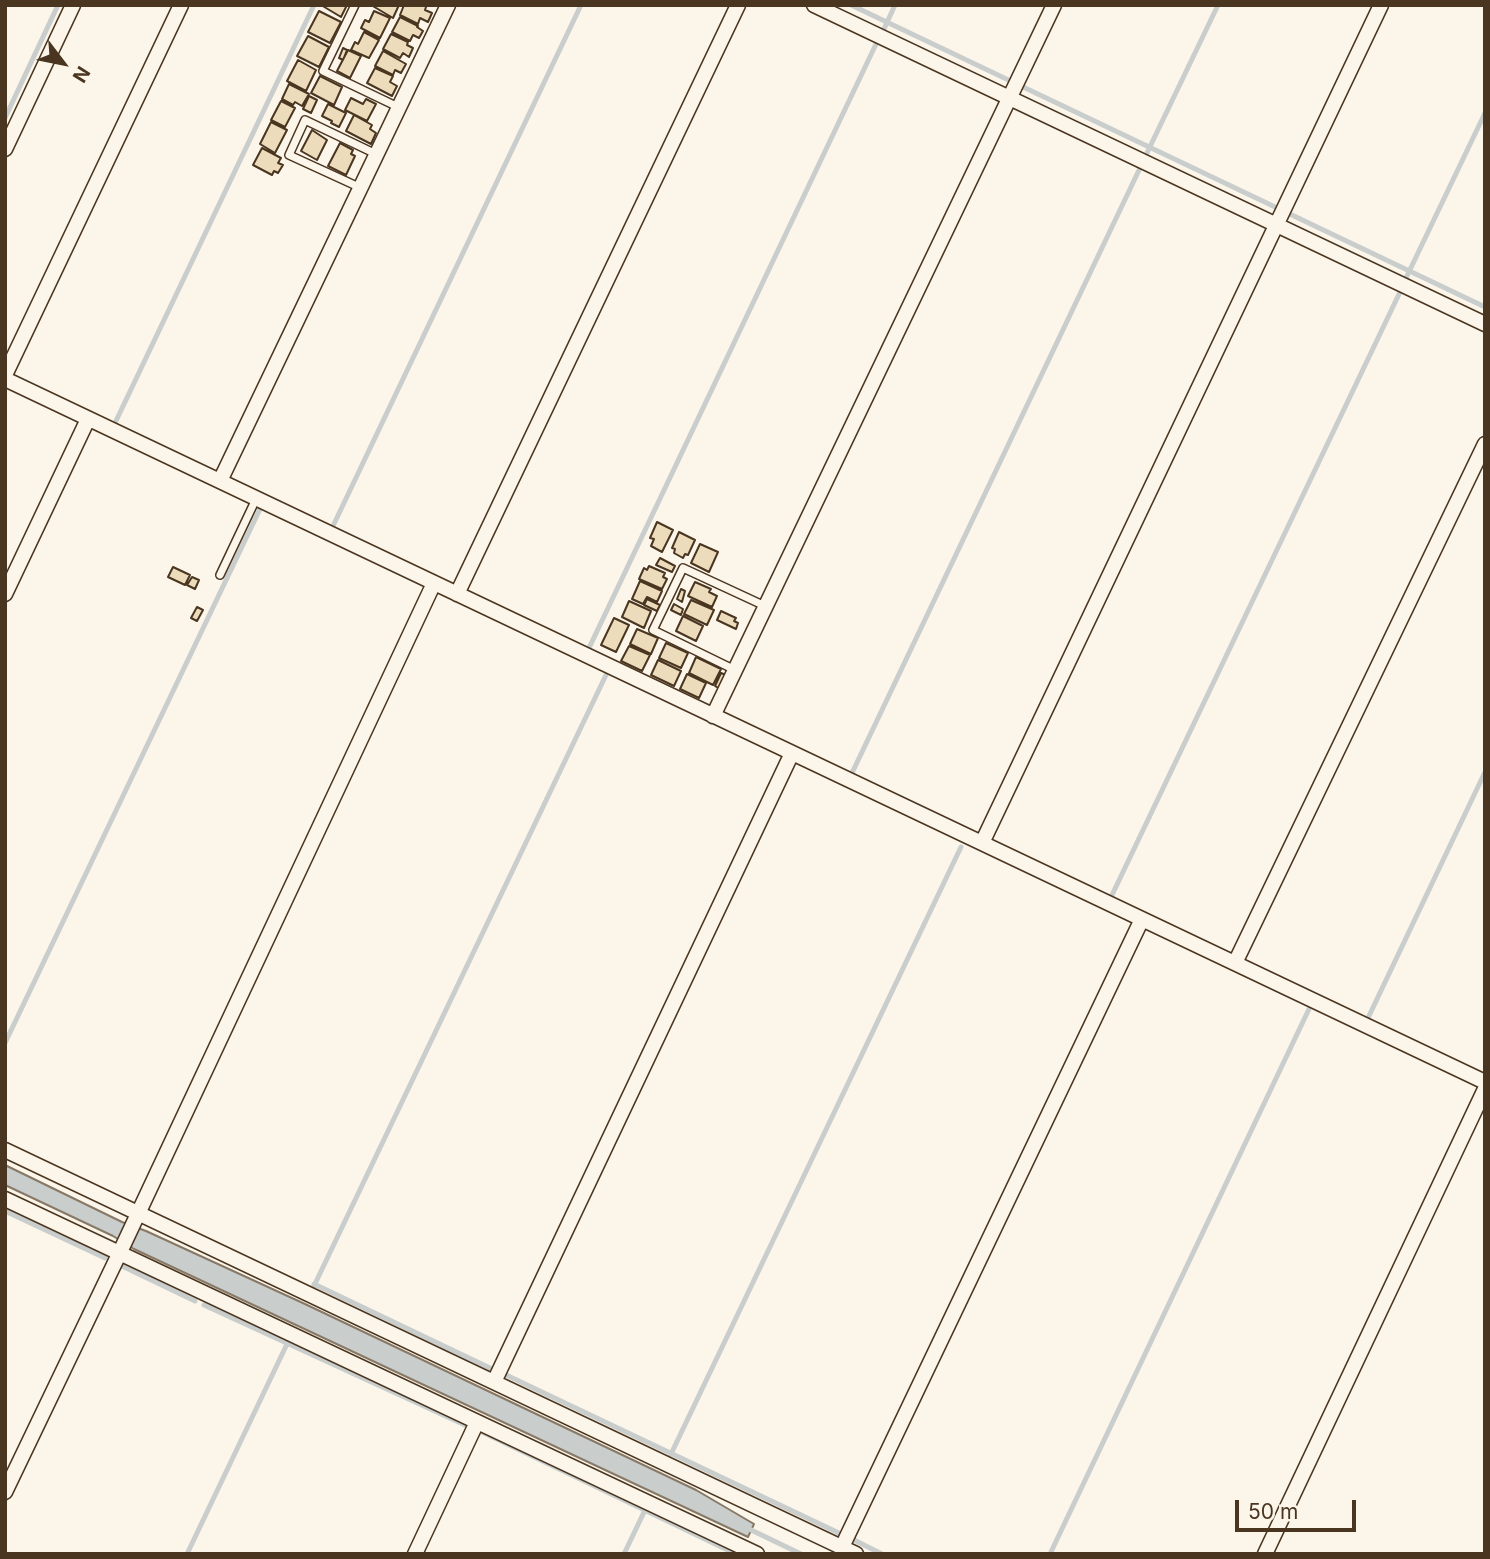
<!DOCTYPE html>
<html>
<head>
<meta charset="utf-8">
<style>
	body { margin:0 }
	#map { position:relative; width:1490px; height:1559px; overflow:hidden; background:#fbf6e9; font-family:Inter,sans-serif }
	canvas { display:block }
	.frame { position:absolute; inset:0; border:7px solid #4a3520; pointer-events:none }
	.north { position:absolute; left:28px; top:28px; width:70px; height:70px; -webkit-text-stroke:5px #fbf6e9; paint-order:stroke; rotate:122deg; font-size:19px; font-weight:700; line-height:28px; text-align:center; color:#4a3520 }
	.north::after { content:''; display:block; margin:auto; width:24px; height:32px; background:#4a3520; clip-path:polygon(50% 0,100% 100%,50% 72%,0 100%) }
	.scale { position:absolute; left:1235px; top:1500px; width:121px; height:32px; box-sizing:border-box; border:4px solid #4a3520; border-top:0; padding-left:9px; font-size:21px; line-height:24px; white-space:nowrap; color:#4a3520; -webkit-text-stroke:5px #fbf6e9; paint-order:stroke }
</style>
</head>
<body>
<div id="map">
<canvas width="1490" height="1559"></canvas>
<div class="frame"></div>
<div class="north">N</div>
<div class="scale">50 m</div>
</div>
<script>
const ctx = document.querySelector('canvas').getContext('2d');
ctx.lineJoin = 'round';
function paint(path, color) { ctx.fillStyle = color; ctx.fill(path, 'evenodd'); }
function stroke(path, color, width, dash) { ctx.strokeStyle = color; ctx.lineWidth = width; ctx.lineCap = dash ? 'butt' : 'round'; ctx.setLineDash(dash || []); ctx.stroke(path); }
const water = new Path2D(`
	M5,1165L122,1222L146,1231L305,1304L696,1490L754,1524L748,1537L134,1249L113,1236L5,1185Z`);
paint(water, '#c9cecd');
stroke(water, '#887966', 2);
stroke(new Path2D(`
	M851,5L1485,307
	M884,29L895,5
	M5,118L58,5
	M1146,155L1218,5
	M1406,278L1485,113
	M115,423L314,5
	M333,526L581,5
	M589,648L877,42
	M852,773L1140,168
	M1112,895L1400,292
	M1368,1018L1485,772
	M5,1043L260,509
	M5,1211L105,1258
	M122,1266L195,1301
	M314,1284L492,1369
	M313,1288L606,675
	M204,1305L465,1425
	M504,1374L841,1534
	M480,1431L736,1554
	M671,1454L961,847
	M747,1528L801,1554
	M852,1539L882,1554
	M187,1554L287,1344
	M624,1554L645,1510
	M1050,1554L1309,1009`), '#c9cecd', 5);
const building = new Path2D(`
	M321,5H347L341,17Z
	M371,5H399L393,18Z
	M404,5H423L426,7L425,10L432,13L428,22L420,18L418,24L400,15Z
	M319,11L341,22L330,43L308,32Z
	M374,11L390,18L380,38L361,28L365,20L369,22Z
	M400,17L418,26L417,27L423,31L419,38L413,35L410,41L392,32Z
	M364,32L379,40L369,58L351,50L355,42L358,44Z
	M391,34L408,42L407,45L413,48L409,57L403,53L400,58L383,49Z
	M308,36L329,47L319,67L297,56Z
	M343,48L347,50L343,60L339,58Z
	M348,50L361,56L350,78L337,71Z
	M383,51L406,64L401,73L395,70L393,75L375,66Z
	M298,60L316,70L306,91L287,81Z
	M375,68L393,76L390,82L397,86L392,96L367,83Z
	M320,76L342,87L334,105L311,93Z
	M289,84L309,94L302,106L295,102L293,105L282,99Z
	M309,96L317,100L311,113L303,109Z
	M351,98L363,104L366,99L376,104L367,121L345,110Z
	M281,101L295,108L285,127L271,120Z
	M328,104L346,113L339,127L331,123L332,121L322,116Z
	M354,115L372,125L370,129L376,133L371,144L346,131Z
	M271,122L287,130L275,153L260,144Z
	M312,130L327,140L317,160L301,151Z
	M340,143L353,150L351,154L355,156L346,175L328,166Z
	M262,148L281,158L278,163L283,165L278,173L274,171L272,175L253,165Z
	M657,522L673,530L662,552L651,546L654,539L650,538Z
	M679,532L695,540L688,555L685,554L683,558L674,553L675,549L672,548Z
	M700,544L718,552L709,572L691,563Z
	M660,558L675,566L672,572L656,565Z
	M649,566L665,573L663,577L667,579L662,589L639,579L644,568L647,570Z
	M173,567L190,575L185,585L168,577Z
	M192,577L199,580L195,589L187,585Z
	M640,581L662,591L657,602L647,597L643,604L632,599Z
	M695,582L711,589L709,592L717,596L712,607L688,596Z
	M681,589L685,591L682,602L677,599Z
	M647,599L660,605L657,611L644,605Z
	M691,600L714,610L707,625L684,614Z
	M629,601L651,611L644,628L622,617Z
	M674,604L683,609L681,615L671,610Z
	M197,607L203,610L197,621L191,618Z
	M721,611L736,618L734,621L738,623L736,629L717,620Z
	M683,616L703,626L696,641L676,631Z
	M614,618L629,625L616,652L601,645Z
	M637,629L658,638L651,654L630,644Z
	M666,643L688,653L681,668L659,658Z
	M629,646L650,655L642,671L621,661Z
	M696,657L721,669L713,685L689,673Z
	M658,660L681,671L674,686L651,675Z
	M721,673L726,675L720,689L715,686Z
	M687,674L706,683L699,698L680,689Z`);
paint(building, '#ecdcbc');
stroke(building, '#4a3520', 2);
const lane = new Path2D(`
	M355,5L323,71L398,107
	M361,188L289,155L305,120L376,154
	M220,575L256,499
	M735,670L653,630L683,568L765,606`);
const street = new Path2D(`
	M814,5L1485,324
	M5,149L73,5
	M5,375L181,5
	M5,379L1485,1082
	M220,481L448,5
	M5,594L88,419
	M457,594L738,5
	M713,716L1054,5
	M982,843L1381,5
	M1235,963L1485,444
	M5,1150L856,1554
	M5,1199L757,1554
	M494,1382L792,753
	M5,1492L121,1250L434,583
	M842,1547L1142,919
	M415,1554L477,1422
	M1265,1554L1485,1089`);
stroke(lane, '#4a3520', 10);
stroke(street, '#4a3520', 17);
stroke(lane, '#fbf6e9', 7);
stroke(street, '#fbf6e9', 14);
</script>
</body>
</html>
